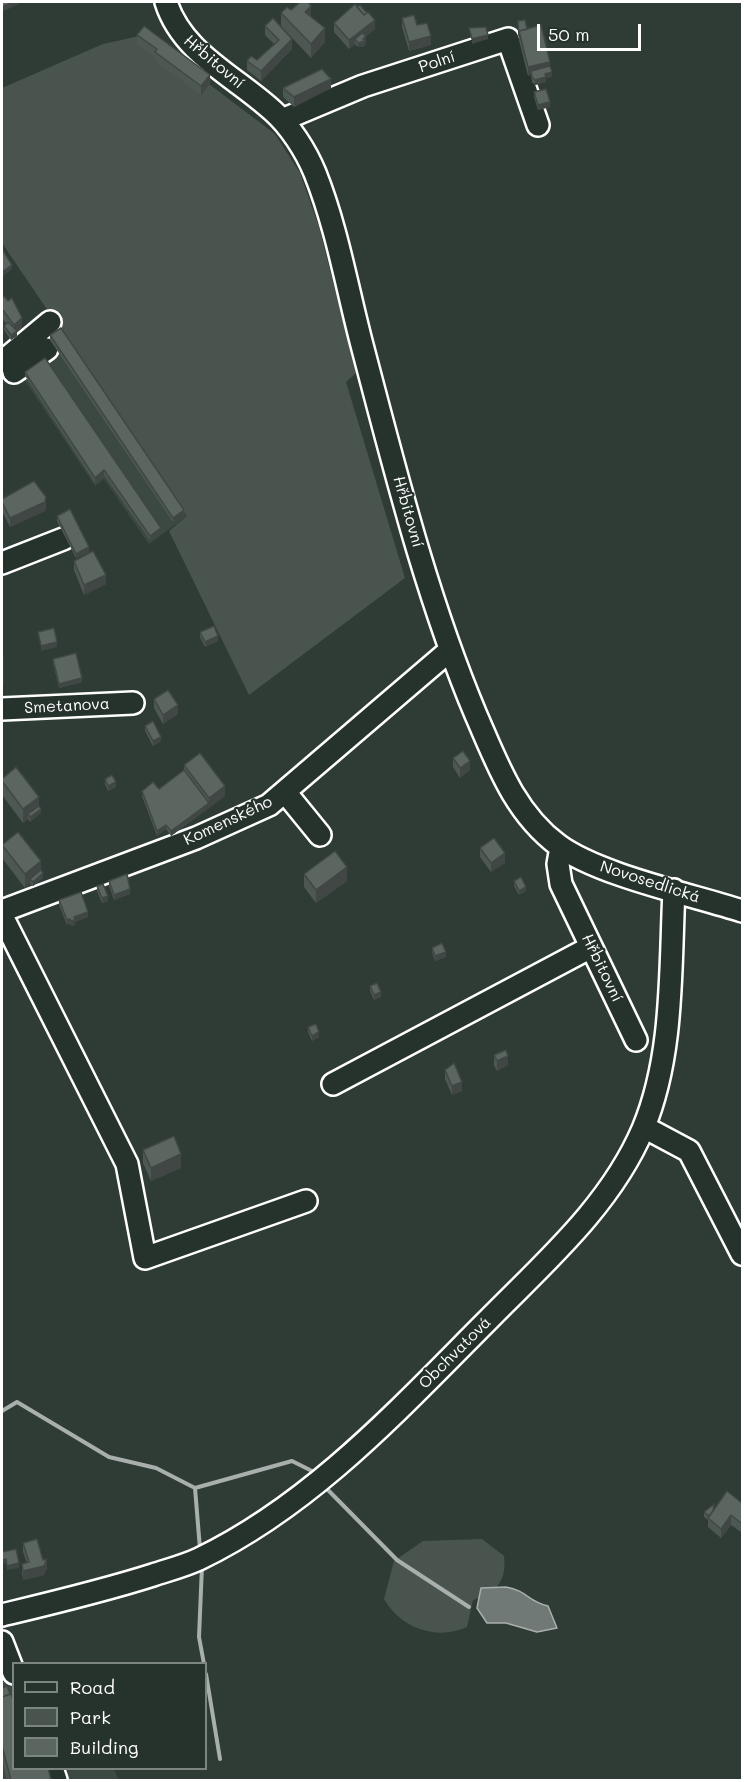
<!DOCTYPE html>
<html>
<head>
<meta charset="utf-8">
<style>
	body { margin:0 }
	#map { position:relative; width:744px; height:1782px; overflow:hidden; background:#2f3b35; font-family:Mali,sans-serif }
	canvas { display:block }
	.frame { position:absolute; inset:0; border:3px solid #fff; pointer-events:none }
	.legend { position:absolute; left:12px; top:1662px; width:195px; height:108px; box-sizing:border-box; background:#26332d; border:2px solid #7d8581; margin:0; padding:8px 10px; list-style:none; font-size:18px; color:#fff }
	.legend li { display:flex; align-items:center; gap:12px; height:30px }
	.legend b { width:30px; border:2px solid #7d8581 }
	.scale { position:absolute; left:537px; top:24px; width:104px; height:27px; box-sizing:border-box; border:3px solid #fff; border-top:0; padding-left:8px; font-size:18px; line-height:21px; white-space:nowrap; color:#fff; -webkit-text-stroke:4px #26332d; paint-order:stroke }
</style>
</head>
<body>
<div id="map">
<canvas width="744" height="1782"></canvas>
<div class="frame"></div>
<ul class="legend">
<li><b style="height:8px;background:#26332d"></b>Road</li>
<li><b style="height:16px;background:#4a544f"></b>Park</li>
<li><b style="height:16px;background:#5b6661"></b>Building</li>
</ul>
<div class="scale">50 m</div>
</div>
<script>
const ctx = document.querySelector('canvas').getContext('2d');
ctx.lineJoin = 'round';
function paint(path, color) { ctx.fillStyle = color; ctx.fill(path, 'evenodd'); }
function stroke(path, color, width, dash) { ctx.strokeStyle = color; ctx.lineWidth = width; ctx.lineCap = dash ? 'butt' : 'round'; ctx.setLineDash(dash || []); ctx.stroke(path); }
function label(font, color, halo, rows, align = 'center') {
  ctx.font = font + ' Mali,sans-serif'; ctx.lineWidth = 4.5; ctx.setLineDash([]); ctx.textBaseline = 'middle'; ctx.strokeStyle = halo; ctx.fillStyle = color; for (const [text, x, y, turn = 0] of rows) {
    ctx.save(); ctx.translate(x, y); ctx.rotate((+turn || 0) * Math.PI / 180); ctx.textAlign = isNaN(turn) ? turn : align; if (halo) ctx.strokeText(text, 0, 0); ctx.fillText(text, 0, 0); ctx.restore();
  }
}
paint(new Path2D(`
	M59,327L187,516L149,544L104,479L95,486L20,373L37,342Z
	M13,1671L14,1768L114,1769L119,1780H2V1675Z`), '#3c4842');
paint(new Path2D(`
	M144,35L275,134L300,173L319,227L356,373L346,382L405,578L249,695L169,531L187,516L2,243V88L103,44Z
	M482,1539L504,1556C507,1580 497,1593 473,1600L467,1627C436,1641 401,1628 384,1599L394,1561L423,1541Z`), '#4a544f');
const water = new Path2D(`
	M506,1587C528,1591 527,1601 548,1606L557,1628L537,1632L506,1623H487L477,1608L481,1588Z`);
paint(water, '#707975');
stroke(water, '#a9afac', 1.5);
stroke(new Path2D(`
	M2,1411L17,1402L109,1457L156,1468L195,1488L292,1461L316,1473
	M195,1488L200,1549
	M329,1491L397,1560L469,1607
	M202,1566L199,1637L204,1664
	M206,1674L220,1759`), '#a9afac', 4);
const minor = new Path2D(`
	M166,2C182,53 235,76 273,111C290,126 306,151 315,173C337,228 347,288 362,345C395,470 426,596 476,715C497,763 514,812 558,845C598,875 693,895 742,911
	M282,120L363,86L508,39L538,125
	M2,362L50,322
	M14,372L47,349
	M2,563L63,539
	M2,709L133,703
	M285,792L320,835
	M561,847L558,864L561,884L636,1040
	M2,911L196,838L269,805L449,651
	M2,916L127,1164L145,1258L306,1201
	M333,1084L591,947
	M644,1127L689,1151L742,1254
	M2,1615C52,1603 103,1591 153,1575C168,1570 184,1566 199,1559C313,1504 399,1409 488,1320C545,1262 610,1206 643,1129C674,1055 670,969 674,890
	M2,1642L14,1673
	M52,1768L56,1780`);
stroke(minor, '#fff', 26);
stroke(minor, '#26332d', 21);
paint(new Path2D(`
	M291,10L311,17L325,42L311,58L281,26V13Z
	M402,18L417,25L431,45L409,51L402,27Z
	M334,23L375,29L366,36L365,46L358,47L355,44L349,49L334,32Z
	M265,26L292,49L261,81L247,70V61L257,60L274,44L265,35Z
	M518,26L527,29L550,66L552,77L546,78V82L535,85L532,82L531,75L528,76L519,40Z
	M137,35L210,84L201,95L155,61V57L137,44Z
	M283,88H331L294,107L283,97Z
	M534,92L550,107L538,110L534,97Z
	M2,299L22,327L17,332V336L11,340L4,330V326L6,324L2,318Z
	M50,335L184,514L173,522L50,340Z
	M25,372L161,532L150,540L104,475L95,483L25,376Z
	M2,499L46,506L45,511L10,527L2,511Z
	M57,516L89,552L76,558L57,521Z
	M74,561L106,584L84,595L74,570Z
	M200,632L218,641L205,647L200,637Z
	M53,659L82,682L59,688L53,663Z
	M154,699L178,714L163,724L154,708Z
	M145,726L161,741L153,746L145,731Z
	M453,758L470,770L460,778L453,767Z
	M184,765L225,796L171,836L166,829L157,836L142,796V791L159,789L184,770Z
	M2,779L39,806L41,813L30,822L28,819L23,823L2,795Z
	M105,779L116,787L108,791L105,784Z
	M2,845L41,870L43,878L33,886L30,884L25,888L2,858Z
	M480,848L505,863L491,872L480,857Z
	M304,874L347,881L316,903L304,887Z
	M109,881L130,894L114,900L109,886Z
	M514,881L526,891L519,895L514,886Z
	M97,886L108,901L102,903L97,891Z
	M59,900L88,917L75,922V925L71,926L70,923L67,925L59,905Z
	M432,948L446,957L435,961L432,952Z
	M370,986L381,997L374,1000L370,991Z
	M308,1027L319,1037L312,1041L308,1032Z
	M494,1055L508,1065L497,1071L494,1065Z
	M445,1070L462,1091L452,1095L445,1079Z
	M143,1150L181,1168L151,1181L143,1163Z
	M742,1503L741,1532L731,1525L721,1538L708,1527V1520L704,1517V1512Z
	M23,1543L47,1568L44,1575L23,1580L22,1573V1564L27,1563L23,1552Z
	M2,1688L14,1768L51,1780H7L2,1760Z`), '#4e5853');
paint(new Path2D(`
	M13,2H23L2,12V7Z
	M311,6V19L305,12Z
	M375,20V29L358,43L355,39V44L349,49V40Z
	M325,28V42L311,58V44Z
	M488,35V39L472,44V39Z
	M366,36L365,46L358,47V43Z
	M431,36V45L409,51V42Z
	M292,39V49L261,81V71Z
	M550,62V71H531V75L528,76V67Z
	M552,72V77L546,78V82L535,85V80L545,74Z
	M210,75V84L201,95V86Z
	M331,79V88L294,107V97Z
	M550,102V107L538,110V105Z
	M12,265V269L2,277V272Z
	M22,318V327L17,332V336L11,340V335L14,333V325Z
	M104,470V475L95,483V478Z
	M46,497V506L45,511L10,527V518Z
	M184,510V514L173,522V518Z
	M161,528V532L150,540V536Z
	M89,547V552L76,558V554Z
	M106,575V584L84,595V585Z
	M218,636V641L205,647V642Z
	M57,642V647L41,651V646Z
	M82,678V682L59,688V684Z
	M178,705V714L163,724V715Z
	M161,737V741L153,746V741Z
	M470,761V770L460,778V768Z
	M116,782V787L108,791V786Z
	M225,786V796L171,836V831L209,803V798Z
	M39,797V811L41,809V813L30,822V817L28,814V819L23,823V809Z
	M166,825V829L157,836V831Z
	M505,853V863L491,872V863Z
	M41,861V875L43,873V878L33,886V882L30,879V884L25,888V874Z
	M347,867V881L316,903V890Z
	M526,887V891L519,895V891Z
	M130,889V894L114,900V895Z
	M108,896V901L102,903V898Z
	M88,912V917L75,922V925L71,926V921L74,917Z
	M70,919V923L67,925V920Z
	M446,952V957L435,961V956Z
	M381,992V997L374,1000V995Z
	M319,1032V1037L312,1041V1036Z
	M508,1056V1065L497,1071V1061Z
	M462,1082V1091L452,1095V1086Z
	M181,1154V1168L151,1181V1168Z
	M731,1515V1525L721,1538V1529Z
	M742,1521V1530L741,1532V1523Z
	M6,1559V1563L2,1564V1560Z
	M47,1559V1568L44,1575L23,1580V1571Z
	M19,1563V1568L7,1570V1566Z`), '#404744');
const building = new Path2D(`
	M2,2H13L2,7Z
	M300,2H308L311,6L305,12L325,28L311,44L281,13L287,7L291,10Z
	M355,4L364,15L368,12L375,20L349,40L334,23Z
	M360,5L367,13L364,15L357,7Z
	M414,15L417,25L427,23L431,36L409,42L402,18Z
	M273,18L292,39L261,71L247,61L251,56L257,60L279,40L265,26Z
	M525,20L527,29H528L519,31V36L518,21Z
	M541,25L550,62L528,67L519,31Z
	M144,26L210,75L201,86L155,52L157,49L137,35Z
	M486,27L488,35L472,39L469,28Z
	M362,33L366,36L363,39L365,41L358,43L355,39Z
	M550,66L552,72L545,74L546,77L535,80L532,77L531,71Z
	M322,69L331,79L294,97L283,88Z
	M546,89L550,102L538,105L534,92Z
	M2,249L12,265L2,272Z
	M4,296L8,301L12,298L22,318L14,325L2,309V299Z
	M8,322L17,331L11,335L4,326Z
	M61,328L184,510L173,518L50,335Z
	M45,358L161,528L150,536L104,470L95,478L25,372Z
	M34,481L46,497L45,502L10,518L2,502V499Z
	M70,509L89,547L76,554L57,516Z
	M93,551L106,575L84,585L74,561Z
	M214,626L218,636L205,642L200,632Z
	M54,628L57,642L41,646L38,632Z
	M76,653L82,678L59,684L53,659Z
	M2,657H3V684H2Z
	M168,690L178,705L163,715L154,699Z
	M153,721L161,737L153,741L145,726Z
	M463,751L470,761L460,768L453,758Z
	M200,753L225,786L209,798L184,765Z
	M16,767L39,797L23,809L2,781V779Z
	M184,770L209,803L171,831L166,825L157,831L142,791L153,782L159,789Z
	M112,775L116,782L108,786L105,779Z
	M39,806L41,809L30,817L28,814Z
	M18,832L41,861L25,874L2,845Z
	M494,838L505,853L491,863L480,848Z
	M335,851L347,867L316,890L304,874Z
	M41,870L43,873L33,882L30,879Z
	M127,874L130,889L114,895L109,881Z
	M521,877L526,887L519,891L514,881Z
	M103,884L108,896L102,898L97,886Z
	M81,892L88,912L74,917L75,920L71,921L70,919L67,920L59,900Z
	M442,943L446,952L435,956L432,948Z
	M377,983L381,992L374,995L370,986Z
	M316,1024L319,1032L312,1036L308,1027Z
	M506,1050L508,1056L497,1061L494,1055Z
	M454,1063L462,1082L452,1086L445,1070Z
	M174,1136L181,1154L151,1168L143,1150Z
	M727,1491L742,1503V1521L741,1523L731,1515L721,1529L708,1518Z
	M714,1504L713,1511L709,1516L704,1512Z
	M37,1539L43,1560L47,1559L44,1566L23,1571L22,1564L29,1562L23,1543Z
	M16,1549L19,1563L7,1566L6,1559L2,1560V1552Z
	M7,1686L10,1694L2,1697V1688Z
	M11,1694L14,1702V1768H48L51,1780H11L2,1746V1697Z`);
paint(building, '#5b6661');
stroke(building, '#404744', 1.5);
label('16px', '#fff', '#26332d', [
	["Hřbitovní",214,62,40],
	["Polní",437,62,-18],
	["Hřbitovní",408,512,74],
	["Smetanova",67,706,-3],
	["Komenského",228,821,-25],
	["Novosedlická",650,882,18],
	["Hřbitovní",602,968,64],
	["Obchvatová",455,1353,-45]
]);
</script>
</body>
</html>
